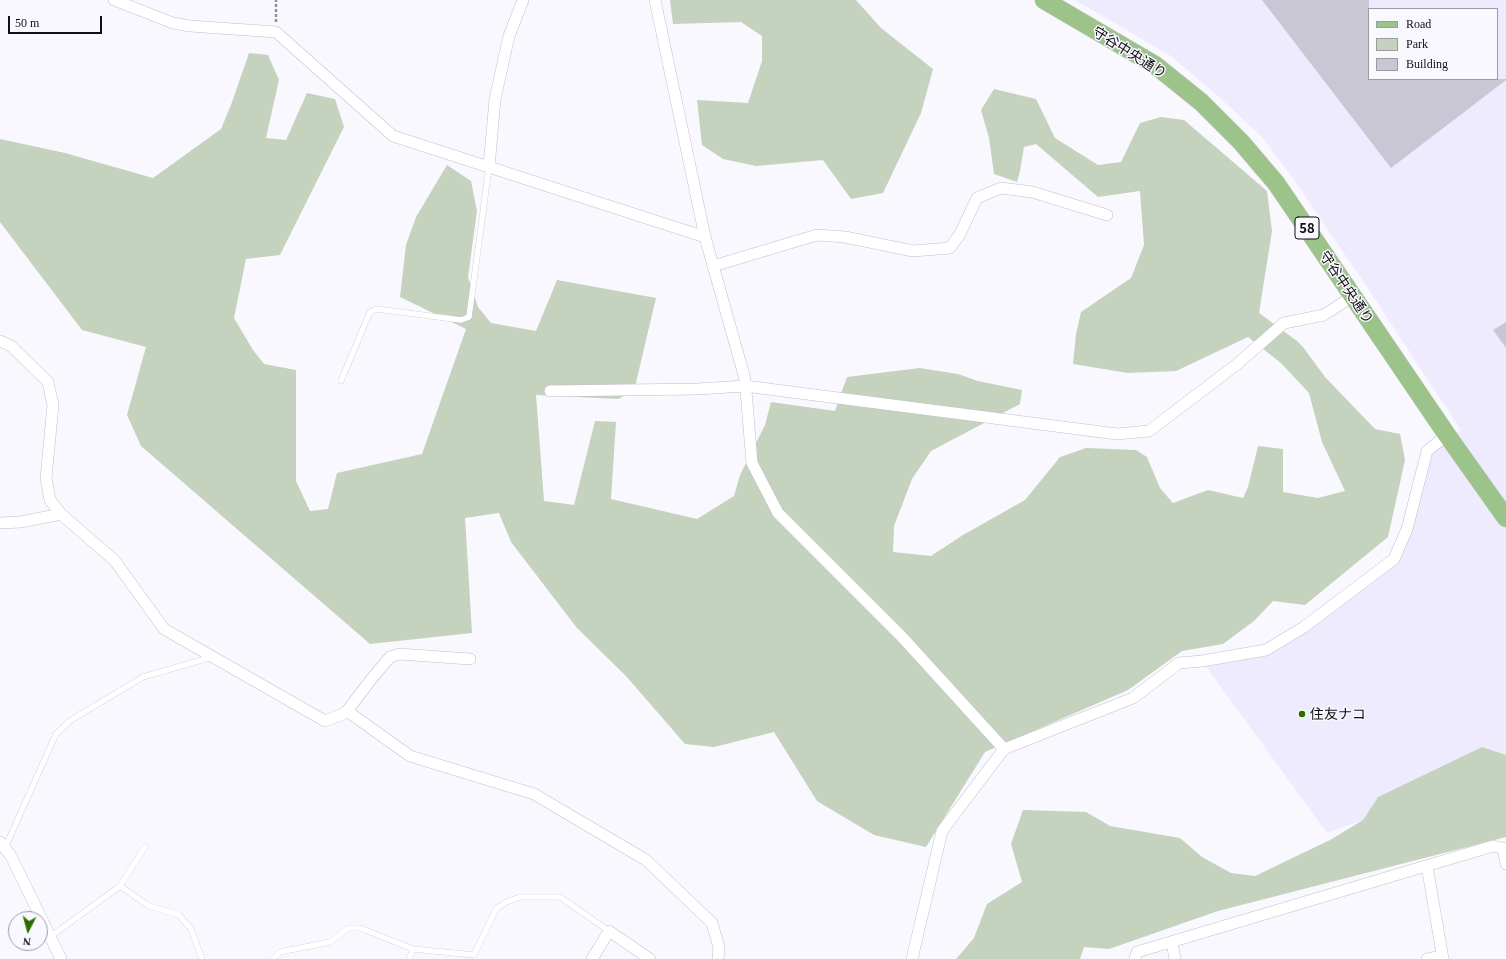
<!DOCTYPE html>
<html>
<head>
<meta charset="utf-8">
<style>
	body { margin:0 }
	#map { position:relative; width:1506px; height:959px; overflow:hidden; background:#f9f8fe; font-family:Georgia,serif }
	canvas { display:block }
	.legend { position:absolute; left:1368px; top:8px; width:130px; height:72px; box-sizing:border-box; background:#f9f8fe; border:1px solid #9c9ba0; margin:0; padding:5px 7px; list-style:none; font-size:12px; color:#100f14 }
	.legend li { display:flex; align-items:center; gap:8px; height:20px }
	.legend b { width:20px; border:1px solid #9c9ba0 }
	.north { position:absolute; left:8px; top:911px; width:40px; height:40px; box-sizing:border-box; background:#f9f8fe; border:1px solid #9c9ba0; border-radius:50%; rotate:186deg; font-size:11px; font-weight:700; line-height:16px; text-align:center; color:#100f14 }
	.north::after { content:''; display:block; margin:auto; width:14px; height:18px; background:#2e6c00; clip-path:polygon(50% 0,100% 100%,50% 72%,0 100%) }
	.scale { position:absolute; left:8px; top:16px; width:94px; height:18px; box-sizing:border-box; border:2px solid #100f14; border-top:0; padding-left:5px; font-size:12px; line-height:14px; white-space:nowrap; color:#100f14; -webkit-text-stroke:3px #f9f8fe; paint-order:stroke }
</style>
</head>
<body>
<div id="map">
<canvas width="1506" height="959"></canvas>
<ul class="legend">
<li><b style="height:5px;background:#9cc38a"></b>Road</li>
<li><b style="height:11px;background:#c4d2be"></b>Park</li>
<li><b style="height:11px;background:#c9c7d3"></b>Building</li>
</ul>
<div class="north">N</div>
<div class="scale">50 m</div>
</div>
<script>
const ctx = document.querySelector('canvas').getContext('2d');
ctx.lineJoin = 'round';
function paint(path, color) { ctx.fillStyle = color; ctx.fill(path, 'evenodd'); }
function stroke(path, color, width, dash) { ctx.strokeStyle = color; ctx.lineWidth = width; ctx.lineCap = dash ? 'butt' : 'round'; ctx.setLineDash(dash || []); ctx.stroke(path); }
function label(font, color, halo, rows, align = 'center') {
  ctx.font = font + ' Georgia,"Noto Sans JP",serif'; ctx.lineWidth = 3; ctx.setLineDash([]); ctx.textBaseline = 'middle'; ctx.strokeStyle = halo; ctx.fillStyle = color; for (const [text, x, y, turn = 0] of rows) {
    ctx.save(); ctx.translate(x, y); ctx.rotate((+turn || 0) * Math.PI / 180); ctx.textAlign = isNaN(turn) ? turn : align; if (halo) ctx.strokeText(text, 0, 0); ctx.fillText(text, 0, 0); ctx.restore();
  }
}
paint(new Path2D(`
	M1075,0H1506V755L1482,747L1378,797L1363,820L1327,833L1202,661L1266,650L1394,560L1427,451L1461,430L1369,290L1292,177L1263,138L1218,96L1171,56ZM1369,9H1497V79H1369Z`), '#eeebff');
paint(new Path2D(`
	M670,0H856L881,28L933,69L921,113L883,193L851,199L823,160L756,166L723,159L702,145L697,100L748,103L762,61V36L741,22L673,24Z
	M249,53L268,55L279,80L266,138L286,140L307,93L335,99L344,127L280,255L246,259L234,318L253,350L264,364L296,370V481L310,511L328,509L337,473L422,454L466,329L400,297L406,245L416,217L447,165L471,181L477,211L468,277L478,307L491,323L536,331L557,280L656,298L634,391L618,399L536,395L544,501L574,505L595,421L616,422L611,499L697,519L734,496L740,475L765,425L771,402L835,411L847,377L920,368L958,374L978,381L1022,390L1020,404L931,451L912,479L894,526L893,552L931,556L963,535L1025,500L1060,457L1086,448L1136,450L1147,457L1160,488L1173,503L1208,490L1243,498L1248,487L1258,446L1283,449V492L1318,498L1345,491L1322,442L1309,393L1281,363L1248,337L1176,371L1128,373L1073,364L1076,334L1081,312L1131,278L1144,245L1140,191L1098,197L1036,144L1024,147L1020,171L1017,182L994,174L989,138L981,110L994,89L1036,99L1055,138L1098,165L1121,162L1140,123L1161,117L1184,120L1267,191L1272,231L1259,313L1297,341L1303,347L1325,377L1375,429L1400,434L1405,460L1388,537L1305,605L1273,601L1254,621L1223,644L1182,651L1128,690L985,752L926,847L874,835L817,801L774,732L714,747L685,744L626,676L577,628L511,542L499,513L465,518L472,633L370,644L141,446L127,415L146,347L82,330L0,222V139L65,153L153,178L221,129L231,105Z
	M1482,747L1506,755V837L1218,911L1109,949L1084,947L1080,959H956L974,938L987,904L1022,882L1011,844L1023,810L1086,812L1110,826L1180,838L1202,857L1231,873L1255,876L1330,840L1363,820L1378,797Z`), '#c4d2be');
paint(new Path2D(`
	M1262,0H1369V79H1506V80L1391,168Z
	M1506,322V348L1493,330Z`), '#c9c7d3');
const lane = new Path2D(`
	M341,381L370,312L377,309L461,320L469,317L489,167
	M5,848L56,734L71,720L143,677L212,657
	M120,886L149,906L179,915L191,929L202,959
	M50,937L120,886L145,847
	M273,959L280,952L330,942L348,928H360L413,949L474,955L496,909L506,902L520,897H560L609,931
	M409,959L413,949`);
const street = new Path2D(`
	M114,0L173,23L190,26L276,32L393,136L705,237
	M655,0L705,237L745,379L752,463L778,513L903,638L1004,749
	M489,167L495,99L509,36L523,0
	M713,266L817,235L845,237L913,251L950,248L960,234L977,198L1001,188L1032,192L1107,215
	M0,341L11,346L48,382L53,405L46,478L50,500L61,514
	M550,391L698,389L745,386L1117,434L1149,431L1236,365L1284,323L1324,315L1353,296
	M0,523L21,522L61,514L115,561L164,629L325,721L343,714L347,711L373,677L390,657L399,654L470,659
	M347,711L410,756L534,794L646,860L712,923L719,947L718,959
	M0,842L11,856L61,959
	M1503,849L1506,864
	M1427,866L1443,959
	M1172,942L1175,959
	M592,959L609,931L650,959
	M912,959L942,831L1004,749L1133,698L1179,663L1202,661L1266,650L1304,627L1394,559L1407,529L1427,451L1447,435
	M1135,959L1137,952L1493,846L1506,849
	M1427,959L1442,956`);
const primary = new Path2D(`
	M1044,0L1155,65L1201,102L1241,142L1276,183L1447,435L1506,518`);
stroke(lane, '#c1bfcb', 6);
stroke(street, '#c1bfcb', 12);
stroke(primary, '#d4d4d5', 19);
stroke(new Path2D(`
	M276,22V0`), '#919096', 2.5, [3, 2]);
stroke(lane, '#fff', 5.5);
stroke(street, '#fff', 11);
stroke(primary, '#9cc38a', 18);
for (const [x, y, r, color] of [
	[1302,714,4,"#2e6c00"]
]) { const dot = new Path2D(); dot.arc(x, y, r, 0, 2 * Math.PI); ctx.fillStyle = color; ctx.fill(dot); stroke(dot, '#f9f8fe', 1.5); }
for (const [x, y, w] of [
	[1307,228,24]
]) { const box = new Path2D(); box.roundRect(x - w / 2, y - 11, w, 22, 3); ctx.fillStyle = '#f9f8fe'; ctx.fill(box); stroke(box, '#100f14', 1); }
label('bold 13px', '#100f14', null, [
	["58",1307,228]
]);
label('14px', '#100f14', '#f9f8fe', [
	["守谷中央通り",1130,52,32],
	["守谷中央通り",1347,287,56]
]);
label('14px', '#100f14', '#f9f8fe', [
	["住友ナコ",1310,714]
], 'left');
</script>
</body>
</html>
